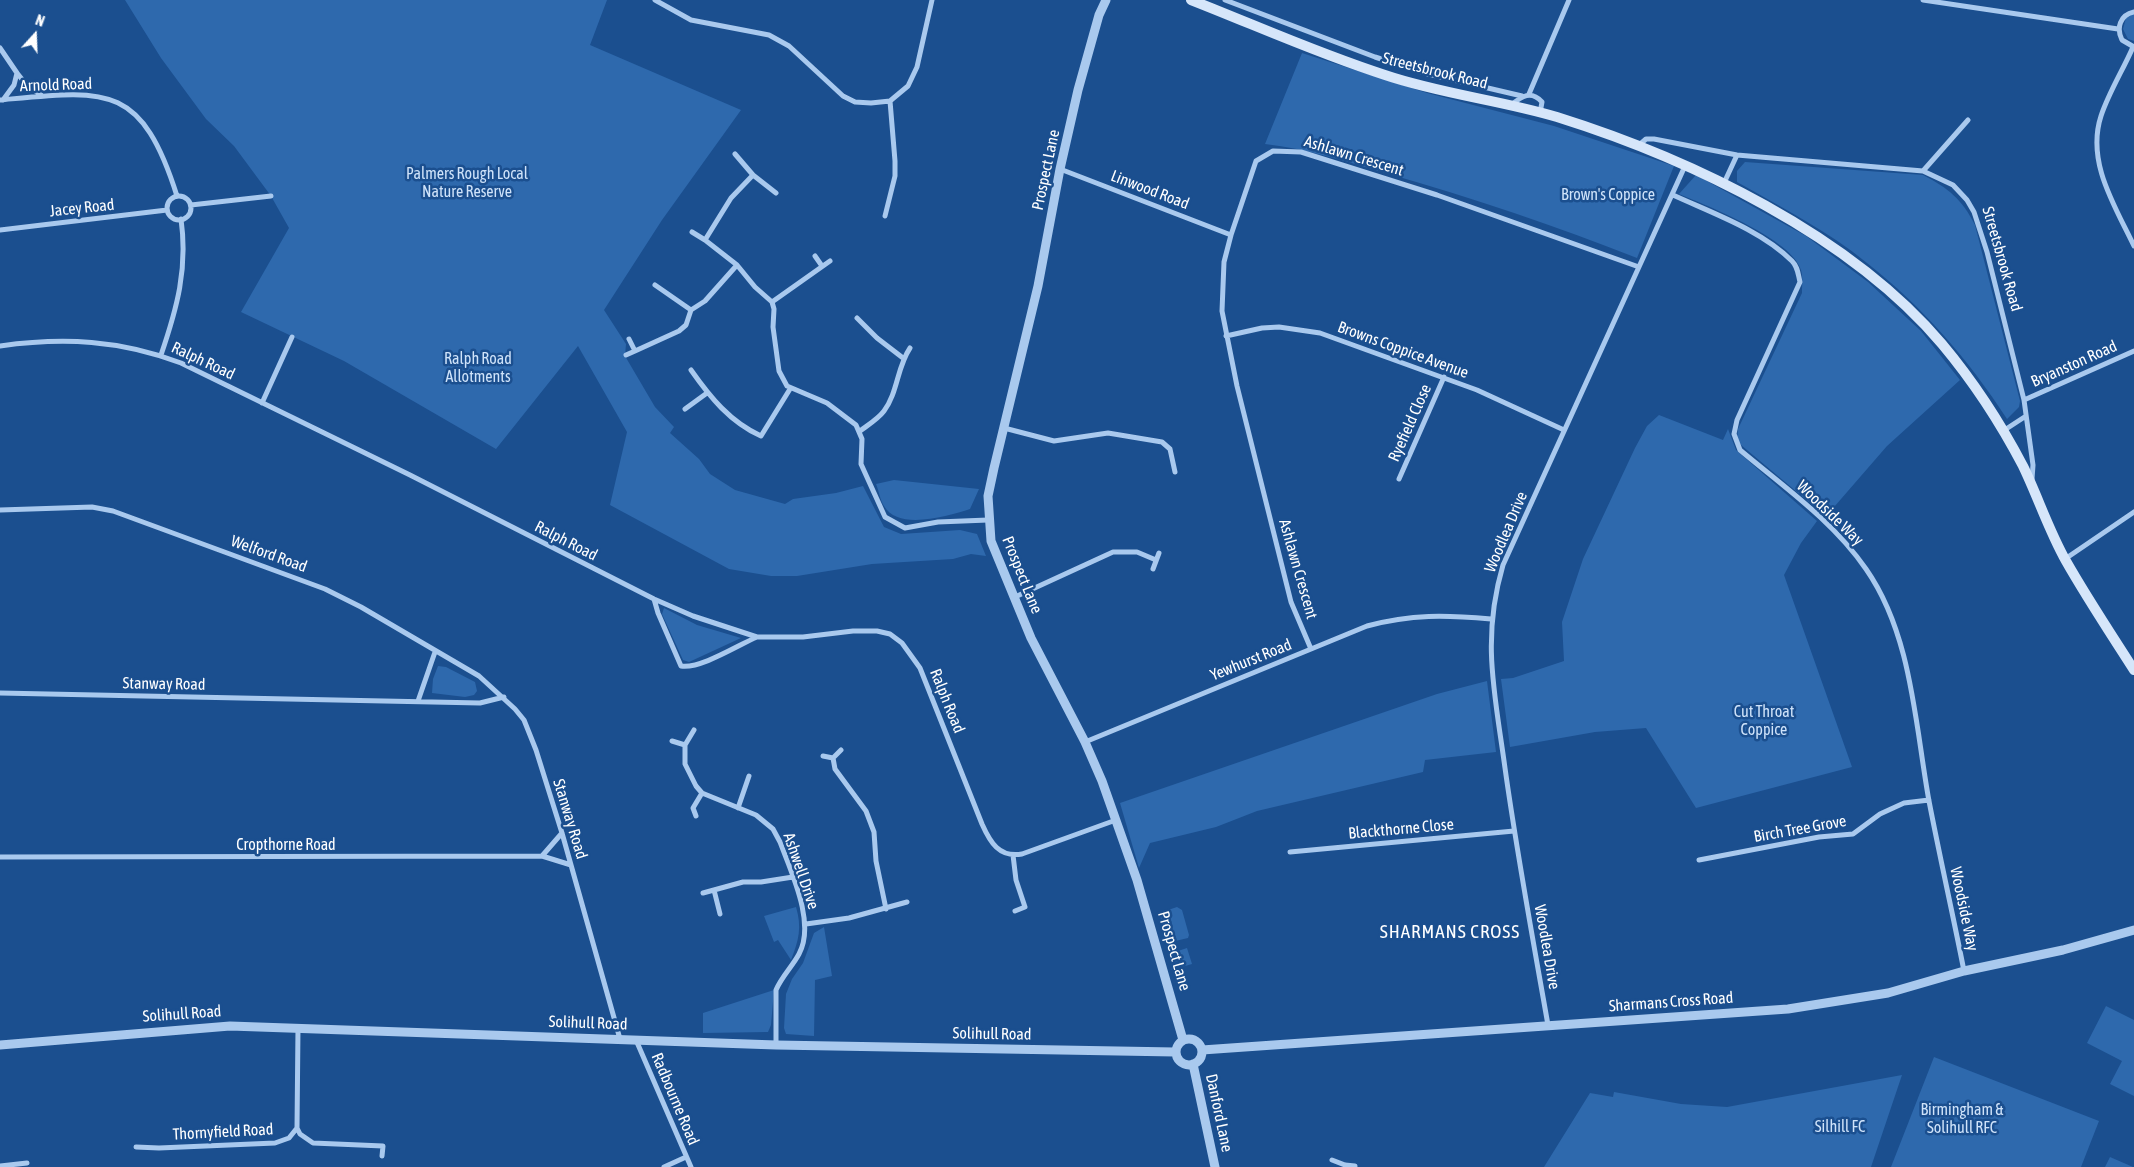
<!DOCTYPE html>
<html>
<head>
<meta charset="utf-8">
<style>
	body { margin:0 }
	#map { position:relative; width:2134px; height:1167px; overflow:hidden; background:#1b4f8f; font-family:"Asap Condensed",sans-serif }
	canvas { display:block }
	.north { position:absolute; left:10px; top:10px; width:50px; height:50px; -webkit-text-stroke:4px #1b4f8f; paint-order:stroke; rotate:20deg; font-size:14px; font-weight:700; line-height:20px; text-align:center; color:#fff }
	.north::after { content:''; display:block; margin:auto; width:18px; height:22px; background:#fff; clip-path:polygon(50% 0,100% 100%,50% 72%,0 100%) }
</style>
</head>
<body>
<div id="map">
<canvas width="2134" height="1167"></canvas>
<div class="north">N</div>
</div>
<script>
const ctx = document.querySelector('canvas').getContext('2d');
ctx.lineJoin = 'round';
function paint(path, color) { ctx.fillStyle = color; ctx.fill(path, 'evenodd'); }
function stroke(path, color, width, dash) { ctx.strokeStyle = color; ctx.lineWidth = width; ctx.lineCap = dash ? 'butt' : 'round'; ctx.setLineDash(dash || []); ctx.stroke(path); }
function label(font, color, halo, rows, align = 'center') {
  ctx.font = font + ' "Asap Condensed",sans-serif'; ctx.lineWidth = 5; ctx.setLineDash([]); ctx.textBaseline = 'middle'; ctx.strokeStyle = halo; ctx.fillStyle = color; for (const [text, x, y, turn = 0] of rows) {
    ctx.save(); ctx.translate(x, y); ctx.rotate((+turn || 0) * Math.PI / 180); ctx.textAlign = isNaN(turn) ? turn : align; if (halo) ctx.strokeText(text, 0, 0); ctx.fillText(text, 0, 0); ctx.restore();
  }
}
paint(new Path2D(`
	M125,0H607L590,45L741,110L662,220L604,310L626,344L625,356L655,407L674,427L670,433L699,459L710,474L735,490L785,504L793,499L836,493L863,486L884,527L901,534L960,530L977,534L986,556L971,554L953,559L872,564L797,576H771L729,569L610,505L627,432L578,346L496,449L344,361L241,312L289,228L271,196L234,146L206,119L161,58Z
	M2134,14V41L2128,39L2123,29L2126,18Z
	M1302,53L1427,93L1554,126L1674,166L1637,258C1556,226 1473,198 1389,174C1348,162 1308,149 1265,144Z
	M1745,162L1923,175C1948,188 1962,199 1975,225L2020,401L2019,407L2007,419C1969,360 1922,306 1867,263C1828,231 1781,207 1737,182V171Z
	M1696,175L1806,236L1868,282L1921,331L1960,380L1887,446L1828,514L1822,513L1741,445L1737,439L1738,429L1802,293C1802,286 1803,276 1801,270C1792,239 1708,206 1679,194Z
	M1659,415L1723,440L1728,429L1736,450L1817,521L1801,543L1784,575L1852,767L1696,808L1646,728L1595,732L1510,747L1501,679L1513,678L1564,661L1562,622L1583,559L1635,448L1647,426Z
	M894,480L979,489L970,509C948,516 898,531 884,506C880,500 879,491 876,484Z
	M664,608L697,625L741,638L689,662L683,660L662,614Z
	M438,666L446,667L475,682L477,691L474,695L465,697L432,693L433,679Z
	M1487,681L1496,752L1425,760L1423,772L1257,811L1216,827L1150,843L1139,868L1120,803L1437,694Z
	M796,907C802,927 799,940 791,960L778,940L774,942L764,916Z
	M1177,907L1182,910L1189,935L1188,938L1171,942L1167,939L1159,913Z
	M824,927L832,976L815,980L814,1036L786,1034L784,1028L786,994L792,979L803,963L814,933Z
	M1187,948L1192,964L1171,970L1172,953Z
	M774,990L771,1025L768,1032L703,1033V1013Z
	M2106,1006L2134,1020V1096L2110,1084L2122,1061L2087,1043Z
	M1934,1057L2099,1121L2081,1167H1891Z
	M1902,1075L1871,1167H1544L1590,1093L1613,1097L1614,1092L1681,1104L1727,1107Z
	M2110,1157L2133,1167H2105Z`), '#2e69ad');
stroke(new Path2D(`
	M655,0L691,20L769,35L789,46L843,96L855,102L871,103L890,101L908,86L917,67L932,0
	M1225,0L1375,57L1428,74L1522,96
	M1923,0L2118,29
	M2134,12C2120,15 2116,28 2122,40L2134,47
	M2133,47C2123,70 2109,92 2101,116C2086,162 2115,206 2134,246
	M0,48L17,73L14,85L3,100
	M17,73L25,83L42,96
	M1529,94L1569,0
	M0,100C106,90 141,82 177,196
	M1511,105C1522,96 1531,90 1542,102L1540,113
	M1638,146L1646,139H1654L1737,155L1923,171L1953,185L1967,200L1974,212L1987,252L2024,400L2033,465L2032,479
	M735,154L753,175
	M1060,169L1231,235
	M1923,171L1968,120
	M1724,183L1737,155
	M1673,195C1712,213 1761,230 1792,261C1798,267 1798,274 1800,282L1737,420L1734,434L1740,450C1784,487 1833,521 1866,569C1912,635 1915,724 1929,801C1940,858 1953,915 1964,971
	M167 208a12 12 0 1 1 24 0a12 12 0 1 1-24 0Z
	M191,205L271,196
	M885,216L895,176V161L890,101
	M0,230L167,210
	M692,232L705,240L731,198L753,175L776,193
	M705,240L737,265L755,287L772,302L774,309L773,327L779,371L787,386L827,403L856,425L862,439L861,464L885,517L905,528L938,522L988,520
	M815,256L822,266
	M772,302L830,261
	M691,310L705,301L737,265
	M857,318L877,338L903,358
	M1226,336L1262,328L1279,327L1320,333L1477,390L1564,430
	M629,339L635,351L679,331L686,325L691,310L655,285
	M0,346C64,337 120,340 181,363L410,475L654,599L693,616L757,637H803L853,631H877L890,634L902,643L920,668L982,824C990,842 999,858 1022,854L1116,820
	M161,355C177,308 188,269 181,219
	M626,355L635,351
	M691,370C710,397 730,422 761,436L790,389
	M2024,400L2134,351
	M262,403L292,337
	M685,409L707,393
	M1004,428L1054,441L1108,433L1162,442L1170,449L1175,472
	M860,431C868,425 878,419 884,411C898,392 897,367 910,348
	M2003,431L2026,416
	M1399,479L1444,377
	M0,510L92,507L113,511L325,589L361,607L479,676L515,709L524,720L536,750L562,833L620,1039
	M2065,559L2134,512
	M1153,569L1159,553
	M1015,597L1113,552H1137L1156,560
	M654,599L658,613L681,666C701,669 738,645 757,637
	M1311,649L1291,602L1237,386L1222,311L1224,262L1231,235L1256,161L1273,151L1301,152L1437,195L1639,267
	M0,693L480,703L504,697
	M418,701L435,652
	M694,730L685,745V764L696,786L702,793L756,815L773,829L780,842C791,872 816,923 799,954C792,967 782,976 776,990V1045
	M672,741L685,745
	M1085,742L1367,626C1412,614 1445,615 1491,619
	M823,756L833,758L841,750
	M833,758L835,769L866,811L874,832L876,861L886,909
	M738,808L749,776
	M696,816L693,808L702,793
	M1290,852L1514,831
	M1013,855L1016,880L1025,907L1015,911
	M542,856L562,833
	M0,857L542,856L571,865
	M1699,860L1819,837L1853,834L1880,814L1904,803L1929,800
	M714,890L720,914
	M703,893L743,882H761L793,877
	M806,924L849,918L907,902
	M1548,1025C1533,940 1517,854 1505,768C1495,694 1481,640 1503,565L1685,166
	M636,1040L691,1167
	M297,1128L300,1134L313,1143L383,1146L382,1156
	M136,1147L159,1148L275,1143L289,1138L297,1128L298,1028
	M1332,1160L1345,1165L1355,1166
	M0,1166L27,1163
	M664,1167L686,1157`), '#a9c9ee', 5);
stroke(new Path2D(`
	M1106,0L1099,15L1078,90L1060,169L1038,286L994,468L988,496L991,541L1031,638L1085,742L1102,781L1137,880L1183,1040
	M1176 1052a13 13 0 1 1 26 0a13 13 0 1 1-26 0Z
	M0,1045L230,1026L776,1045L1175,1052
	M1202,1050L1788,1009L1888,993L1964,971L2063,950L2134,930
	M1193,1064L1215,1167`), '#a9c9ee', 9);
stroke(new Path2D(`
	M1191,0C1255,25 1319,54 1385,75C1441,94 1500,100 1557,117C1691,159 1850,235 1942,344C1973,381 2001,424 2023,466C2038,497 2049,531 2066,561C2087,598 2111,634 2134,670`), '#d6e6fa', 10);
label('16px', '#fff', '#1b4f8f', [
	["Streetsbrook Road",1435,71,14],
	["Arnold Road",56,85,-2],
	["Ashlawn Crescent",1354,156,17],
	["Prospect Lane",1046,170,-78],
	["Linwood Road",1150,190,21],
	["Jacey Road",82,208,-6],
	["Streetsbrook Road",2002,259,74],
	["Browns Coppice Avenue",1403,350,20],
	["Ralph Road",203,361,25],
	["Bryanston Road",2074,364,-24],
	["Ryefield Close",1410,423,-66],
	["Woodside Way",1830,513,44],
	["Woodlea Drive",1506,532,-67],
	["Ralph Road",566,541,27],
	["Welford Road",269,554,20],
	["Ashlawn Crescent",1298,569,74],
	["Prospect Lane",1022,575,68],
	["Yewhurst Road",1251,660,-22],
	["Stanway Road",164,684,1],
	["Ralph Road",947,701,68],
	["Stanway Road",570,819,73],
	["Blackthorne Close",1401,829,-5],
	["Birch Tree Grove",1800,829,-10],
	["Cropthorne Road",286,845],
	["Ashwell Drive",801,871,71],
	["Woodside Way",1964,909,78],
	["Woodlea Drive",1547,947,80],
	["Prospect Lane",1174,951,74],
	["Sharmans Cross Road",1671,1002,-4],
	["Solihull Road",182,1014,-4],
	["Solihull Road",588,1023,2],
	["Solihull Road",992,1034,1],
	["Radbourne Road",675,1099,67],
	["Danford Lane",1219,1113,78],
	["Thornyfield Road",223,1132,-3]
]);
label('16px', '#cfe3fa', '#1b4f8f', [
	["Palmers Rough Local",467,174],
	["Nature Reserve",467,192],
	["Brown's Coppice",1608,195],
	["Ralph Road",478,359],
	["Allotments",478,377],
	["Cut Throat",1764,712],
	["Coppice",1764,730],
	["Birmingham &",1962,1110],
	["Solihull RFC",1962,1128],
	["Silhill FC",1840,1127]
]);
ctx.letterSpacing = '1px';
label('19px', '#fff', '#1b4f8f', [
	["SHARMANS CROSS",1450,932]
]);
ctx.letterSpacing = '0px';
</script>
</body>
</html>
